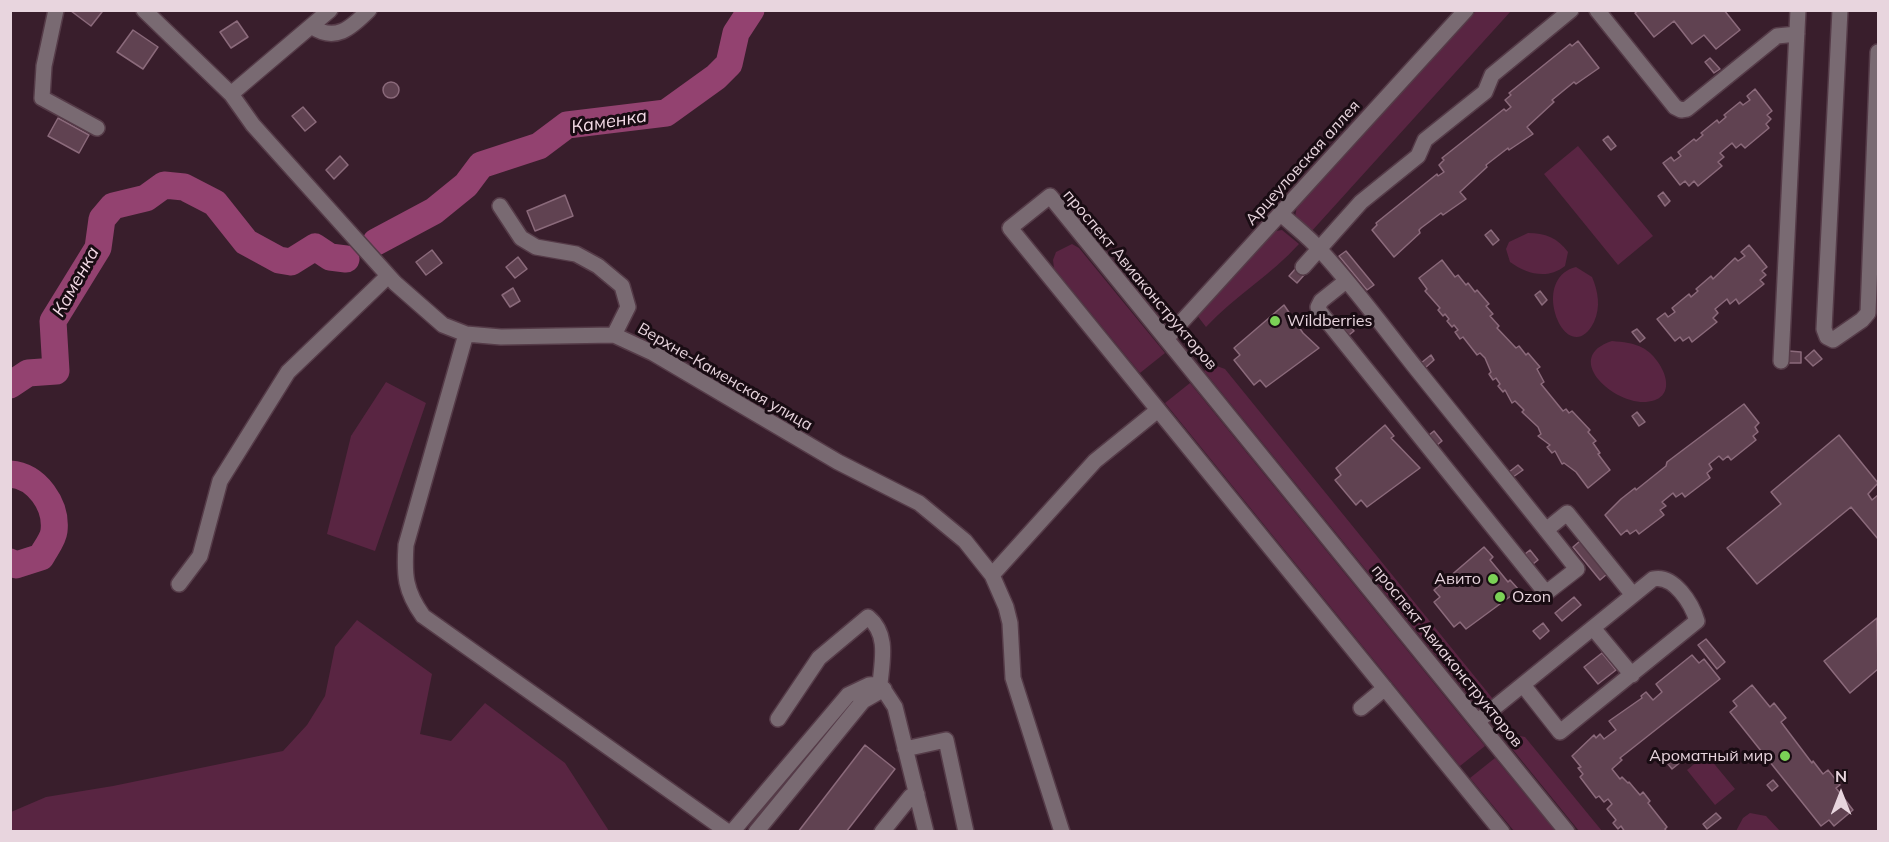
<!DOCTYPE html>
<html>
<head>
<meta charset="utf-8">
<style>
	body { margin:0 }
	#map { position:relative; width:1889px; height:842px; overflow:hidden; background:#391e2c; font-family:Mulish,sans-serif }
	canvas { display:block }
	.frame { position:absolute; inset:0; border:12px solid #e8d5de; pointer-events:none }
	.north { position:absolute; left:1811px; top:764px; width:60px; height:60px; -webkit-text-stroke:4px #190c13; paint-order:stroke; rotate:0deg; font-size:16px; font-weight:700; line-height:24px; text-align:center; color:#e8d5de }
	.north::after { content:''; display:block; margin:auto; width:21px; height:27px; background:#e8d5de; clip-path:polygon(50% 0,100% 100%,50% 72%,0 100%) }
</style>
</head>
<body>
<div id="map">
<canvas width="1889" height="842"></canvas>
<div class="frame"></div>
<div class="north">N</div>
</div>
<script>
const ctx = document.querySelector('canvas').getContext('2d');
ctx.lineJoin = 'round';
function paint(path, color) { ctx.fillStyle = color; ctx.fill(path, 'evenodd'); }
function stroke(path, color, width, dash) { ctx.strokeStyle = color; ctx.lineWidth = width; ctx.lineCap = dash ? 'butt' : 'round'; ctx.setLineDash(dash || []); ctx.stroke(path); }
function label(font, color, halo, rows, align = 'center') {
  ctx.font = font + ' Mulish,sans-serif'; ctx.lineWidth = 6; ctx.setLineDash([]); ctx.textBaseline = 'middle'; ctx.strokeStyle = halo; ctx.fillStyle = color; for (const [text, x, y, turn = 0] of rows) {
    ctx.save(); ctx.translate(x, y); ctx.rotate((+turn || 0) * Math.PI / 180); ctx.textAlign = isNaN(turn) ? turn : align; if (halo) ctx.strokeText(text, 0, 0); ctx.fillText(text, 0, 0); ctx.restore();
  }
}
paint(new Path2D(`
	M1476,11H1511L1310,233L1295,217L1297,206Z
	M1578,146L1653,236L1618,265L1544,174Z
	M1282,230L1299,244C1271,275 1235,296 1206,327L1196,314L1271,232Z
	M1528,233C1545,233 1558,238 1568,252L1565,266C1547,280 1527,274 1510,262L1506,249L1509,242Z
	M1072,244L1079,248L1165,353L1140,373L1054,268L1053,260L1056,252Z
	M1576,267L1592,277C1598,291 1601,307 1594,322C1568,373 1527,279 1576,267Z
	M1612,341C1623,342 1634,343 1643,348C1663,359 1682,399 1646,402C1612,404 1562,357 1612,341Z
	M1214,365L1225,369L1493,699L1485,705L1477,706L1204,371Z
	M386,382L426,403L375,551L327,534L351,436Z
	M1190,383L1485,746L1460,766L1165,403Z
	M357,620L432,674L420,734L451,741L485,703L565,763L609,831H11V812L46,797L113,786L283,751L307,725L325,696L335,647Z
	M1520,736L1525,737L1602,831H1579L1509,745Z
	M1706,754L1735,789L1715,805L1687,770Z
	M1495,758L1555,831H1514L1470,778Z
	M1750,813L1766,816L1780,831H1736L1743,818Z`), '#592542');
stroke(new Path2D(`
	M376,242L434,211L466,185L481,165L539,146L567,125L666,113L716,77L729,64L736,33L751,10
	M10,385L28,373L56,371L53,321L98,248L102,219L113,206L146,198L164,185L184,187L215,203L246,242L279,260L291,262L315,247L330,257L346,259
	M10,474C37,476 57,505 54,531C53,540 45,549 41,557L16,565L10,562`), '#934270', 27);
const building = new Path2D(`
	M100,10L102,12L91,26L71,11Z
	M1639,10H1724L1740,30L1716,49L1704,35L1692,44L1674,21L1654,37L1635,13Z
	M237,21L248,37L231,48L220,32Z
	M133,30L158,47L143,69L117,52Z
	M1578,41L1599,68L1576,84L1574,82L1552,100L1554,102L1527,127L1533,134L1509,150L1508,148L1486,165L1487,167L1460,192L1466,199L1443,215L1441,213L1421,228L1419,230L1420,233L1394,257L1372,230L1377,225L1376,223L1437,174L1438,176L1444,172L1439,165L1444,160L1442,158L1504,109L1506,111L1511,107L1505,100L1511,95L1509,93L1570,44L1572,46Z
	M1710,58L1720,69L1714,73L1705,62Z
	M383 90a8 8 0 1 1 16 0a8 8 0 1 1-16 0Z
	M1755,89L1772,111L1767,115L1771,119L1766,124L1769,128L1745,148L1741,144L1736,148L1732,143L1720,153L1724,157L1718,162L1722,166L1698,186L1694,181L1689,186L1685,181L1680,185L1663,163L1671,157L1674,161L1681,156L1678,152L1694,139L1696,141L1703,135L1701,133L1717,120L1719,123L1726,117L1724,115L1740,102L1743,105L1750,100L1747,96Z
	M303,107L316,122L305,131L292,116Z
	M58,118L89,135L79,153L48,136Z
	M1608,136L1616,146L1611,150L1603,140Z
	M340,156L348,165L334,179L326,170Z
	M1663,192L1670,201L1665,206L1658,196Z
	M565,195L573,216L535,231L527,211Z
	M1491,230L1499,240L1493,245L1485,235Z
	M1749,245L1767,267L1762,271L1766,275L1760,280L1764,284L1739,304L1736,299L1730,304L1727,299L1715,309L1718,313L1713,318L1717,322L1692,342L1689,337L1683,341L1680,337L1675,341L1657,319L1665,313L1668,317L1675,312L1672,308L1689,294L1691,297L1698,291L1696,289L1711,276L1713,279L1735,258L1738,261L1745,256L1741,252Z
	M432,250L442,263L426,275L416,262Z
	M1346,251L1374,285L1367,290L1339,256Z
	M518,257L527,269L515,278L506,267Z
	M1442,260L1455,277L1458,275L1466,285L1468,283L1475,292L1477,290L1489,304L1486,306L1493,314L1490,316L1499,326L1497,328L1516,348L1519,346L1526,355L1528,353L1540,367L1537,369L1544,382L1541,384L1563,411L1566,409L1569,413L1572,411L1590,430L1588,432L1596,441L1593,443L1600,453L1598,454L1610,470L1588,488L1576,472L1564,463L1562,464L1555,451L1552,453L1547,447L1550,445L1538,436L1541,434L1538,427L1522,412L1524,410L1515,401L1512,403L1505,390L1503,392L1498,386L1500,384L1496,378L1493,380L1489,374L1491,372L1485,358L1480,353L1477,355L1463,337L1460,339L1455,332L1458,330L1454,325L1452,327L1447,321L1449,319L1445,314L1443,316L1438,310L1440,308L1425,291L1427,289L1419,278Z
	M1297,267L1305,274L1297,283L1289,276Z
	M513,288L520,301L510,307L502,295Z
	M1540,291L1547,300L1542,305L1535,295Z
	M1284,305L1303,333L1319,348L1266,387L1260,380L1254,385L1234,360L1240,355L1234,348Z
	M1346,321L1354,331L1349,335L1341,325Z
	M1637,329L1645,338L1640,342L1632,332Z
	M1814,350L1822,359L1813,366L1805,358Z
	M1789,351L1801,352V363H1789Z
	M1431,355L1434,360L1425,368L1421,363Z
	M1744,404L1759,423L1755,427L1758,432L1753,436L1756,440L1731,460L1728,456L1723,460L1719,456L1709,464L1712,469L1707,473L1710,478L1685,497L1682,493L1676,497L1673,493L1662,502L1666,506L1660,510L1664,515L1639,534L1636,530L1630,534L1627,530L1621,535L1605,515L1621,499L1635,488L1636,490L1666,466L1667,462Z
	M1637,412L1645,422L1639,426L1632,416Z
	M1385,425L1394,436L1391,438L1420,468L1367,507L1361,500L1356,505L1335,480L1341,475L1336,468Z
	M1434,431L1442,441L1437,445L1429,435Z
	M1839,435L1878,483L1868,494L1872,500L1878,495V539L1851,507L1757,584L1727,548L1781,504L1771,492Z
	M1518,465L1523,470L1513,477L1509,472Z
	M1580,541L1607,574L1600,580L1573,547Z
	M1484,547L1493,557L1490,560L1508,582L1510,580L1519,590L1466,629L1460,622L1454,627L1434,602L1440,597L1434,590Z
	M1530,550L1538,560L1533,564L1525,554Z
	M1574,597L1581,605L1562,621L1555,613Z
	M1877,618L1878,669L1850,693L1824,661Z
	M1543,623L1549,631L1540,639L1533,631Z
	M1706,639L1725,662L1717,669L1698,645Z
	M1602,653L1616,670L1598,684L1584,667Z
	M1692,655L1699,663L1704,659L1720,679L1620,758L1622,760L1612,769L1620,779L1622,777L1628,783L1629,782L1640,795L1643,792L1650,801L1648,803L1667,827L1665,829L1667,832H1625L1621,826L1618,829L1613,823L1616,820L1607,809L1612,804L1608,799L1604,802L1599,796L1596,798L1580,777L1583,774L1578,768L1581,767L1572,756L1594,735L1596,738L1600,734L1604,739L1616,730L1609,721L1642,698L1641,696L1646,692L1653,700L1662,692L1656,684Z
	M1752,685L1770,707L1774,703L1786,718L1781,722L1812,763L1813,761L1823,774L1828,770L1840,785L1836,788L1853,810L1834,826L1829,820L1821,826L1730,712L1737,706L1733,701Z
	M865,745L895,769L846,832H798Z
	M1678,756L1682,761L1672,769L1668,764L1672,761L1670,759Z
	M1773,780L1778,786L1772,791L1767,785Z
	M1716,813L1721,818L1707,829L1703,824Z`);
paint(building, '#604251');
stroke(building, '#8b6a7b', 1.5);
const minor = new Path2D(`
	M56,10L44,66L42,98L97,128
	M144,10L231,94L253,125L395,283L443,325L466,334L501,337L614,335L653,353L838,462L919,503L965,541L992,575L1006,607L1010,623L1013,678L1062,832
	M1597,10L1675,107L1681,110L1687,109L1777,36L1797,34
	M1840,10L1824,329L1827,337L1833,340L1862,320L1868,313L1878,52
	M311,26C335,43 351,28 369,10
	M231,94L330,10
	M500,206L521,238L536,247L576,254L598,266L622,286L628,307L614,335
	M1281,214C1294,226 1309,237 1321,251C1356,289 1387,332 1419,372C1472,438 1525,503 1577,569L1546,593L1320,312L1318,307L1321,301L1346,281
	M1303,267L1361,202L1418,156L1425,140L1485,92L1492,75L1571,10
	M466,334L406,545C404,575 405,591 423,616L728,832
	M1166,339L1466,10
	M1781,361L1798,10
	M1546,530L1567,513L1633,595
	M992,575L1095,461L1158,410
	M179,584L200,556L220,481L288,372L388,276
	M1593,628L1632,675
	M1361,708L1385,688
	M778,719L819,658L868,617C889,634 882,661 880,684
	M1478,721L1653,579C1674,574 1692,604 1697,621L1560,732L1523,685
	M905,749L946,740L966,832
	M732,832L848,695L869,685L880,684L895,707L926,832
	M756,832L863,701L884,689
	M882,832L911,796L917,794
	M1502,832L1010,228L1050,196L1567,832`);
stroke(minor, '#553b48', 18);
stroke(minor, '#796a72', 15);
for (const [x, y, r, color] of [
	[1275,321,6,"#7bd156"],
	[1493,579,6,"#7bd156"],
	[1500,597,6,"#7bd156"],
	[1785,756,6,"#7bd156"]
]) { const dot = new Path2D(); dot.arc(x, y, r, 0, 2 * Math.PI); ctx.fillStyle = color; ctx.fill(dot); stroke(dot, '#190c13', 2); }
label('16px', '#e8d5de', '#190c13', [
	["Арцеуловская аллея",1303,163,-48],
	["проспект Авиаконструкторов",1140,280,50],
	["Верхне-Каменская улица",725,377,30],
	["проспект Авиаконструкторов",1447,656,51]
]);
label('16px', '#e8d5de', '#190c13', [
	["Wildberries",1287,321],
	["Авито",1481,579,"right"],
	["Ozon",1512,597],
	["Ароматный мир",1773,756,"right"]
], 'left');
label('italic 18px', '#f4dbe7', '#190c13', [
	["Каменка",609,122,-9],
	["Каменка",76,282,-61]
]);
</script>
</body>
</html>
